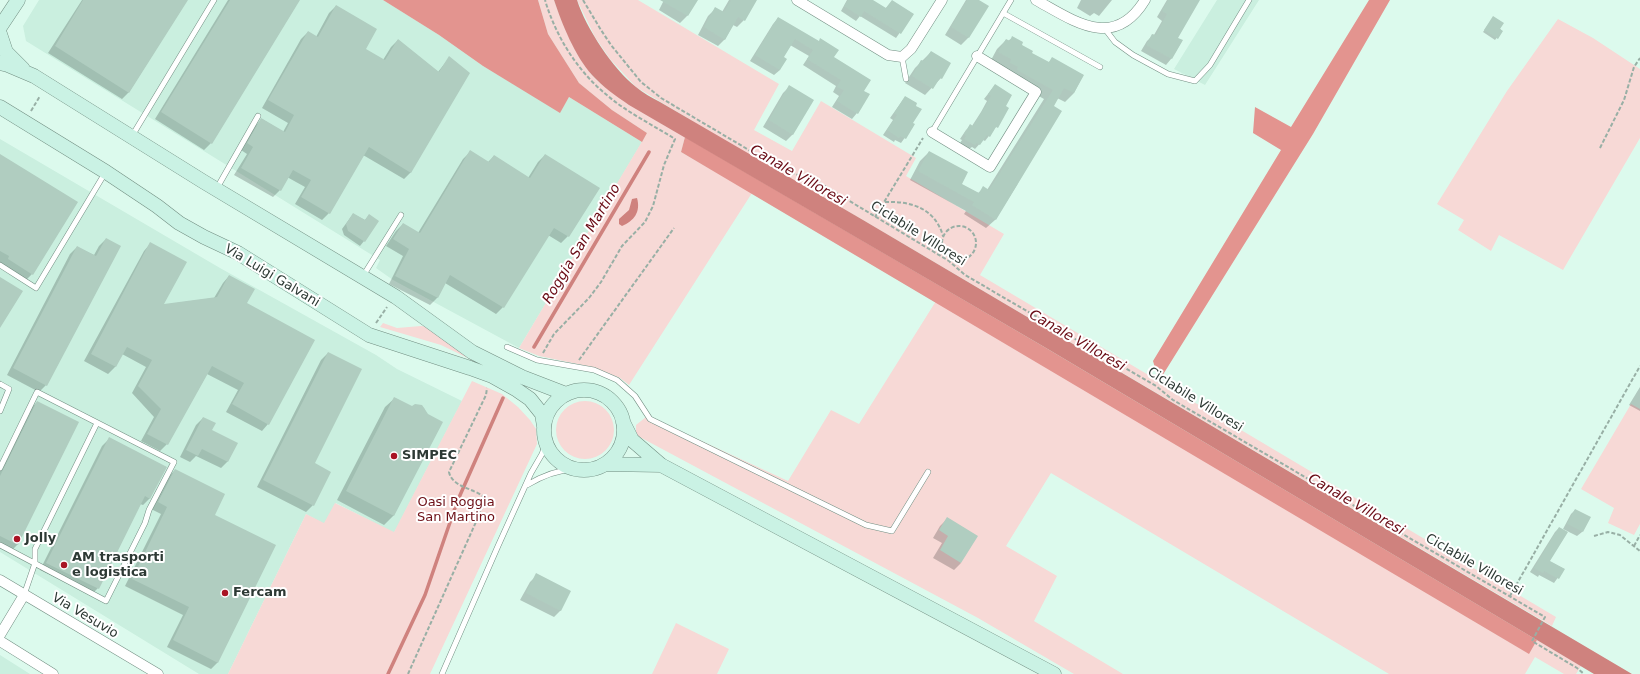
<!DOCTYPE html>
<html>
<head>
<meta charset="utf-8">
<style>
	body { margin:0 }
	canvas { display:block; background:#dcfaed }
</style>
</head>
<body>
<canvas width="1640" height="674"></canvas>
<script>
const ctx = document.querySelector('canvas').getContext('2d');
ctx.lineJoin = 'round';
function paint(path, color) { ctx.fillStyle = color; ctx.fill(path, 'evenodd'); }
function stroke(path, color, width, dash) { ctx.strokeStyle = color; ctx.lineWidth = width; ctx.lineCap = dash ? 'butt' : 'round'; ctx.setLineDash(dash || []); ctx.stroke(path); }
function label(font, color, halo, rows, align = 'center') {
  ctx.font = font + ' "DejaVu Sans",sans-serif'; ctx.lineWidth = 4; ctx.setLineDash([]); ctx.textBaseline = 'middle'; ctx.strokeStyle = halo; ctx.fillStyle = color; for (const [text, x, y, turn = 0] of rows) {
    ctx.save(); ctx.translate(x, y); ctx.rotate((+turn || 0) * Math.PI / 180); ctx.textAlign = isNaN(turn) ? turn : align; if (halo) ctx.strokeText(text, 0, 0); ctx.fillText(text, 0, 0); ctx.restore();
  }
}
paint(new Path2D(`
	M39,0H383L439,35L483,66L560,112L569,97L642,142L519,348L393,280L376,268L380,260L26,41L23,26Z
	M1217,0H1259L1205,85L1174,69Z
	M0,139L220,268L376,355L397,369L462,401L394,533L336,503L324,524L306,514L228,674H199L0,552Z
	M0,655L30,674H0Z`), '#caefdf');
paint(new Path2D(`
	M538,0H554C563,25 574,52 591,74C602,87 618,96 632,105C649,116 667,127 685,137L681,152L752,193L629,385L620,378L592,367L539,356L519,348L647,133L612,110L579,83L548,34Z
	M577,0H638L779,84L754,130L792,151L821,101L916,158L906,176L1004,234L980,275L1556,617L1552,626L863,220L742,151L636,87L610,59L595,37Z
	M1558,19L1593,38L1640,69V138L1563,270L1499,235L1491,251L1458,230L1464,220L1437,204L1507,91Z
	M936,301L1528,653L1537,640L1581,666L1576,674H1564L1535,657L1525,674H1389L1051,473L1006,546L1057,576L1034,621L1123,674H1074L978,618L636,435V425L646,417L652,418L788,481L831,410L859,424Z
	M383,323L397,328L421,326L429,327L476,362L441,345L380,327Z
	M472,381L502,394L518,407L530,420L536,429L537,444L430,674H228L306,514L324,523L335,503L394,532Z
	M556 430a29 29 0 1 1 58 0a29 29 0 1 1-58 0Z
	M1631,404L1640,409V524L1634,535L1608,523L1614,508L1581,489Z
	M676,623L729,649L717,674H652Z`), '#f7d9d6');
paint(new Path2D(`
	M383,0H538L548,34L579,83L612,110L647,133L642,142L569,97L560,113L483,66L439,35Z
	M1369,0H1390L1313,134L1159,381L1153,361L1281,150L1253,133L1255,107L1291,127Z
	M685,137L1046,348L1537,640L1529,654L681,152Z`), '#e3948f');
paint(new Path2D(`
	M554,0H577C586,28 613,69 636,87C643,93 652,98 660,102L863,220L1632,674H1594L1046,348L629,105C616,96 603,87 592,75C575,56 562,24 554,0Z
	M637,198C641,212 634,221 622,226L619,224V219L629,210L632,199Z`), '#cf827e');
paint(new Path2D(`
	M82,0H187L129,92L122,99L48,53Z
	M228,0H299L211,143L204,150L155,119Z
	M664,0H696L687,16L680,23L659,10Z
	M729,0H756L744,20L737,27L733,25L725,39L718,46L698,35L708,16L715,9L722,12Z
	M847,0H871L885,9L892,1L913,14L896,38L860,16L856,21L841,11Z
	M966,0H977L987,6L968,38L961,45L945,35Z
	M1081,0H1112L1099,16L1094,13L1090,16L1077,8Z
	M1167,0H1199L1177,38L1182,41L1171,59L1166,65L1141,51L1147,41L1153,35H1154L1162,21L1157,17Z
	M336,6L364,49L383,60L391,47L398,40L438,72L449,58L411,172L404,179L363,155L329,213L322,220L295,204L305,187L287,177L280,190L273,197L234,175L247,154L241,150L255,126L262,119L283,132L288,123L262,108L301,39L308,32L316,37L329,13Z
	M778,18L833,58L863,91L857,113L852,119L832,107L839,96L833,92L836,86L803,65L809,56L790,45L782,58L780,70L774,75L750,61L773,24Z
	M1492,19L1502,31L1495,40L1483,32Z
	M1013,37L1030,53L1048,63L1052,59L1083,75L1074,93L1065,102L1057,98L1017,185L995,220L986,228L964,214L966,211L910,180L920,161L929,152L960,184L978,193L984,188L987,190L1044,99L1008,79L990,62L997,49L1006,40L1008,41Z
	M931,52L950,64L941,78L925,95L905,83L915,68Z
	M995,85L1002,119L985,141L983,140L975,149L972,147L969,149L960,143L962,140L960,139L966,130L971,126H972L981,112L987,101L984,99Z
	M790,86L793,134L786,141L763,127L783,93Z
	M905,97L912,123L914,125L901,143L895,140L894,142L883,135L893,120L890,118Z
	M470,152L488,162L494,156L528,178L538,162L545,155L568,236L561,243L548,235L503,307L496,314L445,283L437,298L430,305L389,284L403,256L386,246L396,231L403,224L418,233L463,159Z
	M0,155L32,274L25,281L1,266L3,264L0,262Z
	M353,214L365,220L369,215L364,241L360,246L344,235L342,229Z
	M106,239L46,385L39,392L7,375L70,254L77,247L94,255L99,246Z
	M150,244L162,305L214,298L223,283L229,276L246,304L268,424L262,431L226,412L238,390L207,374L167,444L160,451L141,441L154,417L132,393L146,367L122,354L115,367L108,374L84,361L144,251Z
	M328,353L313,464V505L306,512L257,487L321,360Z
	M1640,387V411L1629,405Z
	M395,398L412,407L419,405L424,408L427,415L394,515L384,525L337,500L385,407Z
	M37,402L18,544L11,551L0,546V470L30,409Z
	M203,418L228,461L221,468L196,456L190,462L180,457L196,425Z
	M109,439L150,498L143,505L140,504L98,588L91,595L40,570L102,446Z
	M175,470L214,515L218,662L211,669L167,647L183,615L125,586L161,514L151,509L168,477Z
	M1575,510L1589,517L1582,532L1577,536L1563,529L1571,514Z
	M947,519L961,563L954,570L933,558L942,543L933,538L940,526Z
	M1559,528L1549,561L1564,569L1554,583L1539,575L1538,577L1530,572L1555,532Z
	M537,575L561,610L554,617L520,600L530,582Z`), '#0003');
stroke(new Path2D(`
	M534,347L649,152
	M388,674L425,595L457,502L503,398`), '#cf827e', 3.5);
paint(new Path2D(`
	M83,0H188L129,93L55,46Z
	M230,0H300L212,144L161,112Z
	M660,0H698L688,16Z
	M731,0H757L745,21L738,17L725,40L704,27L715,7L724,12Z
	M848,0H873L886,8L892,0L914,14L901,34L864,11L861,17L844,6Z
	M967,0H979L989,6L969,38L951,27Z
	M1168,0H1200L1178,38L1183,40L1172,59L1146,45L1152,34L1156,35L1167,14L1162,11Z
	M336,5L377,29L366,49L385,60L398,39L439,72L449,56L470,73L411,173L369,147L330,214L301,197L311,180L293,170L281,191L241,168L253,147L247,143L261,118L285,132L294,115L268,100L308,31L318,37Z
	M1493,16L1504,23L1500,29L1503,31L1498,39L1484,30Z
	M778,17L819,41L820,38L839,50L834,57L871,80L864,91L870,94L858,114L837,101L844,90L837,87L841,80L807,59L813,50L795,39L784,57L787,59L780,70L755,55Z
	M1012,36L1023,42L1022,45L1033,51L1032,53L1049,62L1052,57L1084,75L1074,93L1064,88L1054,106L1062,111L996,220L972,205L974,202L918,171L929,151L968,172L962,184L979,193L983,186L989,190L1053,90L1017,70L1018,67L1010,63L1011,59L998,52L1006,39L1010,41Z
	M931,51L951,63L942,79L940,78L933,89L912,76L921,60L924,61Z
	M995,84L1012,95L1006,106L1009,108L998,128L996,127L990,137L987,135L980,145L976,143L975,145L964,139L966,136L964,134L970,124L973,126L985,107L991,96L988,94Z
	M789,85L814,100L793,135L769,120Z
	M905,96L917,103L916,106L922,109L913,123L915,124L906,139L900,136L899,138L887,130L897,115L894,113Z
	M470,150L489,162L494,155L530,178L545,154L600,188L569,237L554,228L504,308L450,275L438,298L395,276L409,249L393,239L403,223L420,233Z
	M0,154L78,202L33,275L8,259L9,256L0,251Z
	M353,213L365,220L369,214L379,221L365,242L348,231L346,224Z
	M106,238L121,246L47,386L13,368L77,246L96,256Z
	M150,242L187,262L164,304L217,297L229,275L255,289L247,303L315,340L269,425L232,404L244,383L212,366L168,445L147,434L161,409L138,386L152,360L127,347L116,367L91,354Z
	M0,277L23,291L0,328Z
	M328,352L362,369L315,463L331,472L314,506L263,480Z
	M394,397L412,406L415,404L422,405L428,414L443,422L394,516L346,491Z
	M37,401L79,422L18,545L0,536V476Z
	M203,417L216,423L212,430L238,443L228,462L202,449L198,456L186,450Z
	M109,437L167,467L150,499L145,496L99,589L46,563Z
	M175,469L225,494L215,515L276,545L218,663L173,640L189,607L132,579L167,507L158,502Z
	M1575,509L1591,517L1583,532L1567,524Z
	M947,517L978,536L961,563L940,550L948,536L939,530Z
	M1559,527L1568,532L1550,561L1565,569L1559,579L1544,571L1543,573L1534,568Z
	M536,573L571,591L561,611L526,593Z`), '#b0cdc0');
const lane = new Path2D(`
	M1003,13L1100,67
	M1105,29L1115,42L1133,55L1168,74L1195,81L1210,65L1249,0
	M902,57L906,79
	M932,132L1011,0
	M132,136L214,0
	M217,188L258,116
	M0,265L36,288L105,173
	M363,276L401,215
	M507,347L537,360L594,370L617,380L635,396L650,419L866,525L892,531L928,472
	M0,384L9,389L0,411
	M0,468L37,392L174,462L149,510L145,523L106,601L0,545
	M527,485C542,476 557,470 575,469
	M24,595L35,563V549L97,423
	M442,674L498,546L531,473L542,454L546,443`);
const street = new Path2D(`
	M797,0L888,55L902,57L911,49L942,0
	M1036,0C1074,21 1114,51 1145,0
	M932,132L990,167L1036,92L977,56
	M0,580L158,674
	M0,635L24,595
	M0,641L53,674`);
const secondary = new Path2D(`
	M0,27L18,0
	M0,34L6,52L23,69
	M0,63L8,65L34,76L204,182L396,297L472,352L522,377L566,394
	M0,107L106,172L157,206L179,223L204,237L238,253L369,335L470,368L492,376L517,390L530,399L542,414L544,426
	M544 430a40 40 0 1 1 80 0a40 40 0 1 1-80 0Z
	M623,422L632,440L661,465L1054,674
	M605,464L661,465`);
stroke(lane, '#728e82', 6);
stroke(street, '#728e82', 11);
stroke(secondary, '#728e82', 15);
stroke(new Path2D(`
	M583,0L601,30L611,45L641,82L661,98L781,169L818,182L949,261L965,275L1156,386L1173,400L1545,617L1532,641L1577,668L1584,674
	M31,111L40,96
	M1600,148L1624,100L1634,67L1640,58
	M885,202C911,201 935,208 943,236
	M875,217L923,138
	M942 243a17 17 0 1 1 34 0a17 17 0 1 1-34 0Z
	M376,323L387,307
	M543,353L554,334L589,298L601,282L622,246L645,222L653,206L664,165L675,139C653,125 628,113 608,96C578,72 556,37 545,0
	M579,360L674,228
	M1594,536L1608,532L1620,535L1640,551
	M1634,546L1640,535
	M1510,596L1640,366
	M408,674L484,504V497C473,488 452,487 449,472L486,395L487,388`), '#98afa5', 2, [4, 2]);
stroke(lane, '#fff', 5);
stroke(street, '#fff', 10);
stroke(secondary, '#caf2e4', 14);
for (const [x, y, r, color] of [
	[394,456,4,"#a91324"],
	[17,539,4,"#a91324"],
	[64,565,4,"#a91324"],
	[225,593,4,"#a91324"]
]) { const dot = new Path2D(); dot.arc(x, y, r, 0, 2 * Math.PI); ctx.fillStyle = color; ctx.fill(dot); stroke(dot, '#fff', 1.5); }
label('13px', '#2d3934', '#fff', [
	["Ciclabile Villoresi",918,234,32],
	["Via Luigi Galvani",272,276,31],
	["Ciclabile Villoresi",1195,400,32],
	["Ciclabile Villoresi",1474,565,30],
	["Via Vesuvio",85,616,31]
]);
label('bold 13px', '#2d3934', '#fff', [
	["SIMPEC",402,456],
	["Jolly",25,539],
	["AM trasporti",72,558],
	["e logistica",72,573],
	["Fercam",233,593]
], 'left');
label('13px', '#6d0f16', '#fff', [
	["Oasi Roggia",456,503],
	["San Martino",456,518]
]);
label('italic 14px', '#690a14', '#fff', [
	["Canale Villoresi",798,176,30],
	["Roggia San Martino",582,244,-59],
	["Canale Villoresi",1077,341,30],
	["Canale Villoresi",1356,505,30]
]);
</script>
</body>
</html>
